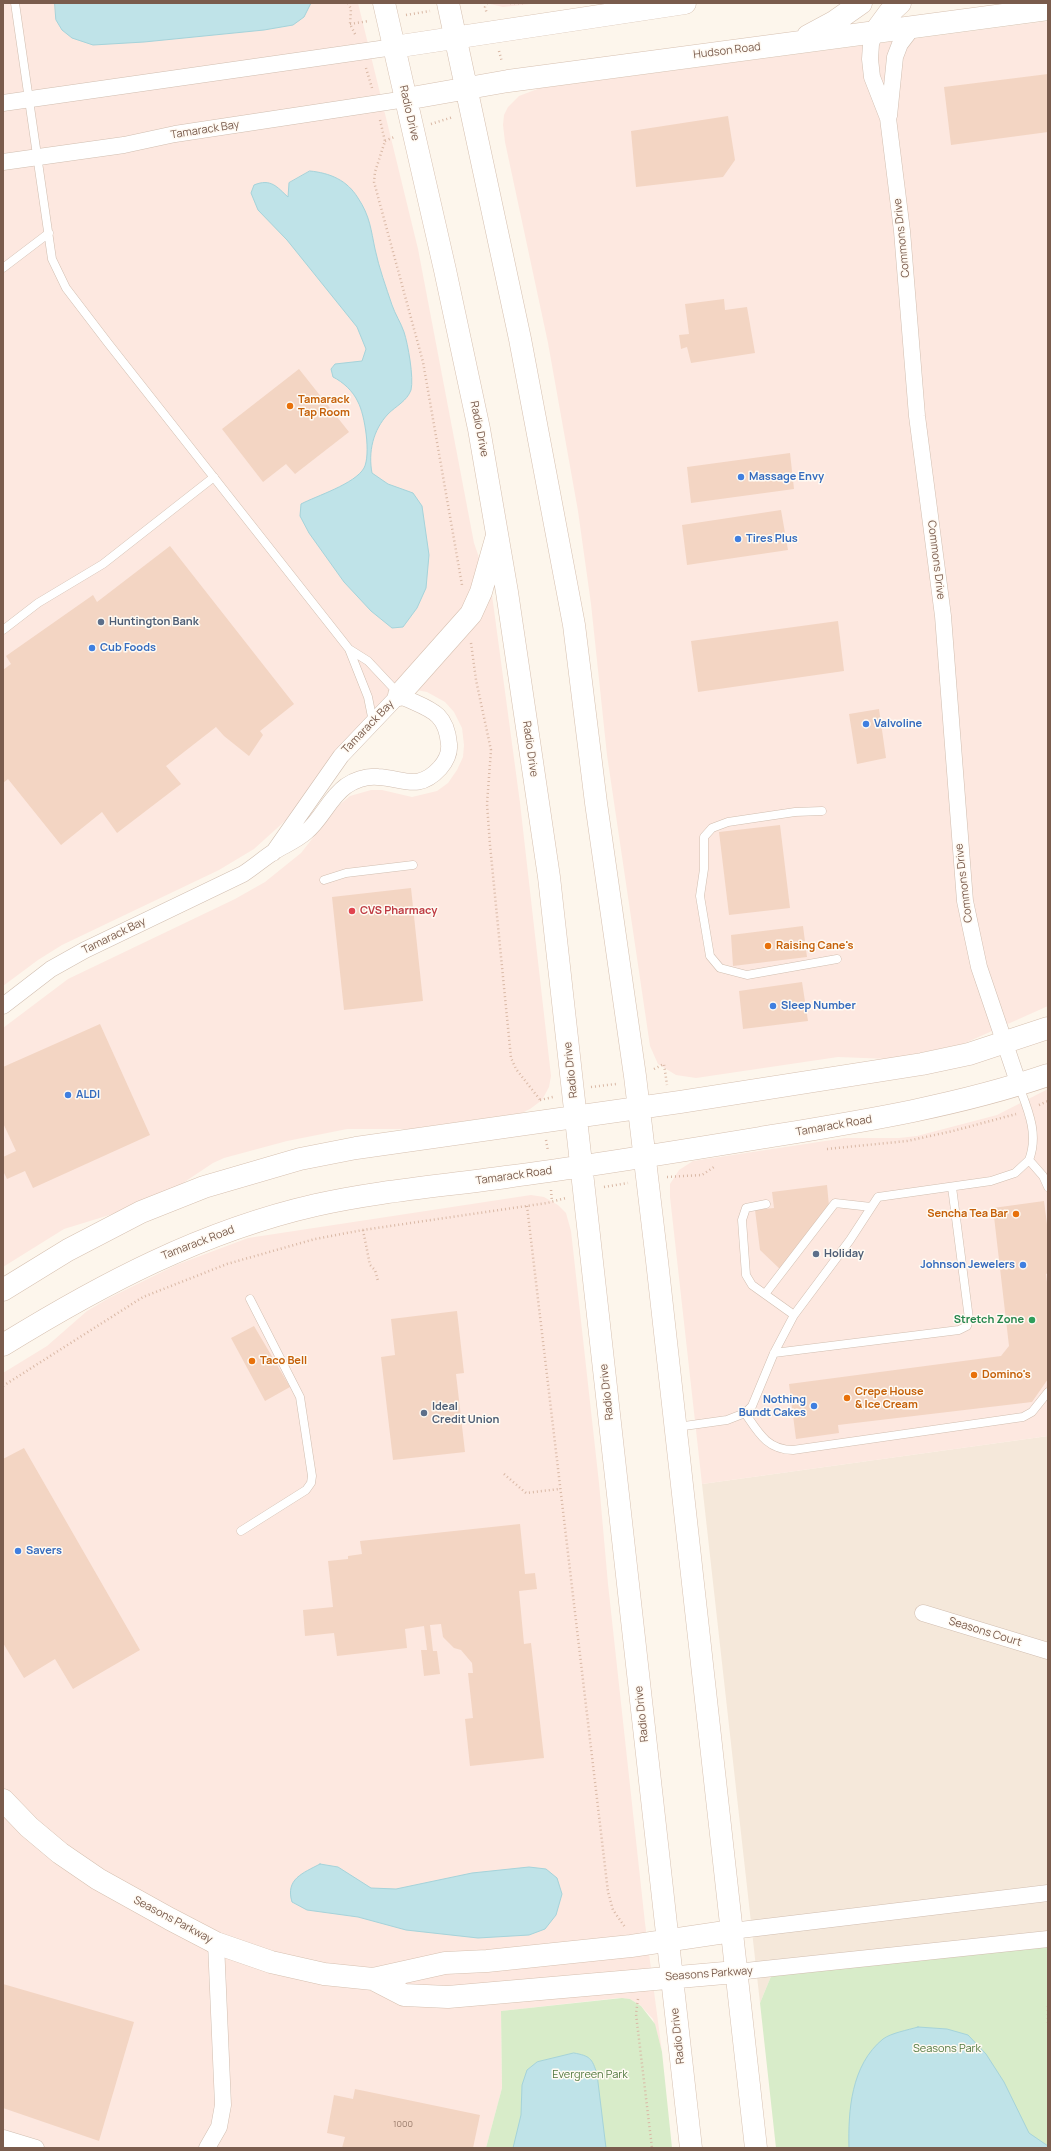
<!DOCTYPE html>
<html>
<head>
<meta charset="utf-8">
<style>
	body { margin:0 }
	#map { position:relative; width:1051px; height:2151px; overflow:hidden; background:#fdf6ec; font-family:Manrope,sans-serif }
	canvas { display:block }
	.frame { position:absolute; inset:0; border:4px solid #7a5c4d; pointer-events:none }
</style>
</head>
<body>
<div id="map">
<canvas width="1051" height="2151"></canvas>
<div class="frame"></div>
</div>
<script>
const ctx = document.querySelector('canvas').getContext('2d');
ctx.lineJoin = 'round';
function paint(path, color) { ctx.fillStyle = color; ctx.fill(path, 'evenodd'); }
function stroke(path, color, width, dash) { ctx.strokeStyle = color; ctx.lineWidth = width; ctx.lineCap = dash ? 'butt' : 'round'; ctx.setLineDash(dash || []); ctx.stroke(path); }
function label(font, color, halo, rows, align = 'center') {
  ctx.font = font + ' Manrope,sans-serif'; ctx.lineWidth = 3; ctx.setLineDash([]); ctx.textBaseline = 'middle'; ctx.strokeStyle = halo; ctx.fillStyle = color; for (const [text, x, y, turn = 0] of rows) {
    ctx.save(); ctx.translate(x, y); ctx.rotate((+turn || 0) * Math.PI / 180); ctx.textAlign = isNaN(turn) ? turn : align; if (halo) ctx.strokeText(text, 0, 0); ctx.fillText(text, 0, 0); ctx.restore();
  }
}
paint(new Path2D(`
	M1048,1436V1939L774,1969L760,2003L702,1484Z`), '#f5e8da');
paint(new Path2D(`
	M3,3H358L418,249L474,543L492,595L520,803L551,1076L549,1087L542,1100L530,1109L522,1113L410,1129H347L287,1141L224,1158L213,1163L177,1187L116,1213L64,1229L3,1267V1028L68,979L235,899L265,882L301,853L338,806L350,796L371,790H382L412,797L437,791L448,783L457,770L463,757L464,745L462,728L454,712L445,702L427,692L417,690L375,709L340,748L286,820L254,849L219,870L62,945L38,960L3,986Z
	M486,3H540L503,7Z
	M1048,21V1006L963,1044L900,1057L889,1059L838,1057L696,1078L676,1075L658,1064L650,1046L607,755L591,604L578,511L548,343L505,142L503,125L504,115L508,107L519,96L540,88Z
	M1048,1089V1436L702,1484L670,1197V1184L679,1170L693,1161L845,1138H899L917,1136L997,1115Z
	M531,1195L544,1197L558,1205L566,1213L571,1231L599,1483L608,1584L645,1923L662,2052L653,2019L641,2006L630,1999L618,1998L501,2011L502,2088L486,2148H3V1373L47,1346L87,1311L109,1298L176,1265L248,1238Z`), '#fde8e0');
paint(new Path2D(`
	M1048,1939V2148H776L760,2003L774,1969Z
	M622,1998L630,1999L641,2006L655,2024L662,2052L672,2148H486L502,2088L501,2011Z`), '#d8ecc9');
const water = new Path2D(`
	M55,3H311L304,17L293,25L264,30L144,42L93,45L72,38L62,30L56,20Z
	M310,171C330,173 347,180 358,198C370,216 371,230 375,249C379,268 386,287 392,305C395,314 401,323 404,332C408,344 414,378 411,390C407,401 396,406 388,414C373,430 368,452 372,473L388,484L413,493L422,506L429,555L426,588L417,608L403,627L392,628L371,611L344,582L309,533L300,516L301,504C316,496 355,484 364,468C371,455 365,415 358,402C353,391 343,382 333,377L331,369L335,364L362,361L366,349L357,327L287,240L258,210L251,193L254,185C271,178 277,187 288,197L289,183Z
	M320,1864L338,1867L371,1888L396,1889L472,1873L529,1867L546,1869L557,1878L562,1894L556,1915L545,1929L529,1935L478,1938L406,1930L358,1917L307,1910L292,1902C285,1879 303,1873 320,1864Z
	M918,2027L947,2029L968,2035L986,2054L1004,2082L1029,2133L1048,2146V2148H849C848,2111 851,2065 883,2039C891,2033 908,2030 918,2027Z
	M574,2053C590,2056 592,2058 597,2074L606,2148H513L521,2115L522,2085L527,2070L537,2062Z`);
paint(water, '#bfe3e8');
stroke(water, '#a5d3da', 1);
paint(new Path2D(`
	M1048,74V132L951,145L944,87Z
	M728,116L735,160L723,177L636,187L631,131Z
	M724,299L725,310L747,307L755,353L691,363L687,347L681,349L679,335L689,334L685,304Z
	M299,369L349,432L295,474L286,464L263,482L222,429Z
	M790,453L794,489L691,503L687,467Z
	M781,510L788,550L687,565L682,525Z
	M170,546L294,704L260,731L263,735L249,756L224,736L216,727L166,766L181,784L117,833L102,812L61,845L8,779L3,783V670L11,664L6,656L93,595L97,602Z
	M838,621L844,671L698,692L691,641Z
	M879,709L886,758L857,764L849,714Z
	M780,825L790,908L729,915L719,832Z
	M411,888L423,1001L344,1010L332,897Z
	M803,926L807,957L733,966L731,935Z
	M802,982L808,1021L743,1029L739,991Z
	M100,1024L150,1135L33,1188L25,1171L7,1179L3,1171V1157L16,1151L3,1123V1067Z
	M827,1185L829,1206L781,1270L760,1250L755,1210L774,1208L772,1192Z
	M1044,1201L1048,1232V1273L1046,1274L1048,1290V1379L1032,1402L838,1425L839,1433L796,1439L789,1384L1001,1356L1009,1346L993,1208Z
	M457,1311L464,1373L456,1374L465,1452L393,1460L381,1357L395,1355L391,1319Z
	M254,1326L290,1387L265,1401L231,1338Z
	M24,1448L140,1650L73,1689L55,1659L24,1678L3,1643V1459Z
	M520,1524L525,1574L535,1573L537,1589L519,1591L524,1644L531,1643L544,1758L470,1766L465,1719L473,1718L468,1673H473L472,1663L461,1650L454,1648L443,1637L441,1624L430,1625L433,1651H437L440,1674L424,1676L421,1650H427L424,1626L405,1629L407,1648L337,1656L334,1633L305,1636L303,1610L333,1607L328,1561L348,1559V1556L362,1554L360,1541Z
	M3,1984L134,2022L99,2141L3,2108Z
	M355,2089L480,2115L473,2148H342L345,2137L327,2133L334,2095L353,2099Z`), '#f3d5c3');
const lane = new Path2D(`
	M15,3L52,259L66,288L108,343L349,649L368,697L373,722
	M3,268L49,233
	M3,630L38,603L103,564L214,477
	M349,649L368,661L399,694
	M822,811L795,812L728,822L712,828L704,837V869L700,896L710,956L720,968L747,975L837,959
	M324,880L346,873L413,865
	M1019,1086C1028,1110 1039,1134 1029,1160L1043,1176L1048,1187
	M766,1204L746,1208L742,1220L746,1275L752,1285L794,1315
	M765,1294L835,1203L871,1207
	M774,1353L959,1330L967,1326L969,1319L952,1187
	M745,1413L752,1406L774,1353L794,1315L850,1240L878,1197L991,1181L1015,1173L1029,1160
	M677,1427L727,1420L745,1413C758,1432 767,1450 793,1450L1023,1417L1032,1412L1048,1392
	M241,1531L306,1490L311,1483L312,1476L300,1397L250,1299`);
const street = new Path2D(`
	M875,32L871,44L870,59L872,77L888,118L902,231L917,416L943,616L965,901L979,967L1019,1085
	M3,103L394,47
	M889,116L895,57L900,44L913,27
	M3,162L124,145L175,134L406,99
	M3,1006L51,969L85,950L243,874C254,867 264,858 275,851C285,845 297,840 306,832C322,819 329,798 346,786C355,780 367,776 378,777C403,778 418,792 440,768C446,761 450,753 449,744C446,709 426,709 399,695L341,756L273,853
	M923,1613L1048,1651
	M732,1931L1048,1893
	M736,1972L1048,1939
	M3,2138L36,2148
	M207,2148L219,2127L223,2105L216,1943`);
const secondary = new Path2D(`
	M384,3L445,270L479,429L507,592L549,877L691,2148
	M448,3L520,339L574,625L596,803L635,1076L657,1261L756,2148
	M875,32L889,13L900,3
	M808,36L834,22L861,3
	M394,47L685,3
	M406,99L508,81L1048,9
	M399,695L471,614L481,592L496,539
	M3,1290L68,1250L141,1212L204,1187L300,1159L356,1148L680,1102L922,1064L969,1054L1048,1028
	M3,1345C102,1284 202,1231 316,1205C378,1191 442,1186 506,1177C590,1166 675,1152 760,1138C857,1122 954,1107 1048,1075
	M3,1800L29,1827L60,1853L98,1879L170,1919L216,1943L271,1962L324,1974L373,1979L445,1963L487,1961L631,1946L732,1931
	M373,1979L404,1995L448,1997L736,1972`);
stroke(lane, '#d1beb0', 9);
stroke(street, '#d1beb0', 17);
stroke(secondary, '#d6c0b0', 23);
stroke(new Path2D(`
	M348,3L351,9L350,24L356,36
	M487,3L485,7L487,14
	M510,3H525
	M406,15L430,11
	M350,24L369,21
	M499,51L502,62
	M366,68L372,88
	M380,120L385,141L375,172L374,182L423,362L462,585
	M431,124L453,117
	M385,141L394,137
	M471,643L476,680L491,750L487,804L490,845L511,1058L516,1069L541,1101
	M654,1069L664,1064L667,1085
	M591,1087L616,1084
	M540,1100L553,1097
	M1039,1105L1048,1101
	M546,1140L548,1151
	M827,1149L907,1141L953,1131L1016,1114
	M667,1177L702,1175L714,1167
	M604,1187L628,1183
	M551,1190L552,1202
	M527,1206L608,1892L613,1910L625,1927
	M363,1230L370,1265L375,1270L378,1281
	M3,1386L143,1297L227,1264L315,1239L363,1230L547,1203L566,1198
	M504,1474L526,1493L559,1489
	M638,1999L636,2014L652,2148
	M1048,2006V2023`), '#d9b8a5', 2.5, [1, 3]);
stroke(lane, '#fff', 8);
stroke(street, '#fff', 16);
stroke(secondary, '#fff', 22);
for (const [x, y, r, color] of [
	[290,406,4,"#e8710a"],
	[741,477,4,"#3f7fe0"],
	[738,539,4,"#3f7fe0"],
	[101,622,4,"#5c6f8a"],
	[92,648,4,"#3f7fe0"],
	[866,724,4,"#3f7fe0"],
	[352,911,4,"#e0444e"],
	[768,946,4,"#e8710a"],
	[773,1006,4,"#3f7fe0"],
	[68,1095,4,"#3f7fe0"],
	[1016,1214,4,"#e8710a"],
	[816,1254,4,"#5c6f8a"],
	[1023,1265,4,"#3f7fe0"],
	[1032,1320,4,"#2e9e5b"],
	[252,1361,4,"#e8710a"],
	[974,1375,4,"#e8710a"],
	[847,1398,4,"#e8710a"],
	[814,1406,4,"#3f7fe0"],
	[424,1413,4,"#5c6f8a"],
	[18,1551,4,"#3f7fe0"]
]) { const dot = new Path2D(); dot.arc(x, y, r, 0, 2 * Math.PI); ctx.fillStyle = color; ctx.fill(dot); stroke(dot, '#fffaf3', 1.5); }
label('9px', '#987a6a', null, [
	["1000",403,2124]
]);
label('11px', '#7a5c4d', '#fffaf3', [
	["Hudson Road",727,51,-7],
	["Radio Drive",409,113,77],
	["Tamarack Bay",205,130,-9],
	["Commons Drive",902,238,-96],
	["Radio Drive",479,429,79],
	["Commons Drive",936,560,83],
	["Tamarack Bay",368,727,-46],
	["Radio Drive",530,749,82],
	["Commons Drive",964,883,-97],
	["Tamarack Bay",114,936,-26],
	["Radio Drive",571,1070,-96],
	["Tamarack Road",834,1126,-10],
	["Tamarack Road",514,1176,-8],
	["Tamarack Road",198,1243,-21],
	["Radio Drive",607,1392,-96],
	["Seasons Court",985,1632,17],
	["Radio Drive",642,1714,-96],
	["Seasons Parkway",173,1920,28],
	["Seasons Parkway",709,1974,-4],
	["Radio Drive",678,2036,-96]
]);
label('bold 11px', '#c56008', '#fffaf3', [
	["Tamarack",298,400],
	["Tap Room",298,413],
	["Raising Cane's",776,946],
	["Sencha Tea Bar",1008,1214,"right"],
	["Taco Bell",260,1361],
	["Domino's",982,1375],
	["Crepe House",855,1392],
	["& Ice Cream",855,1405]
], 'left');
label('bold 11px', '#366cbe', '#fffaf3', [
	["Massage Envy",749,477],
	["Tires Plus",746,539],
	["Cub Foods",100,648],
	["Valvoline",874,724],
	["Sleep Number",781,1006],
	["ALDI",76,1095],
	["Johnson Jewelers",1015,1265,"right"],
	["Nothing",806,1400,"right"],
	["Bundt Cakes",806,1413,"right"],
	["Savers",26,1551]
], 'left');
label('bold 11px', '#4e5e75', '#fffaf3', [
	["Huntington Bank",109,622],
	["Holiday",824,1254],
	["Ideal",432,1407],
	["Credit Union",432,1420]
], 'left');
label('bold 11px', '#be3a42', '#fffaf3', [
	["CVS Pharmacy",360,911]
], 'left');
label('bold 11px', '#27864d', '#fffaf3', [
	["Stretch Zone",1024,1320]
], 'right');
label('11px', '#537a41', '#fffaf3', [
	["Seasons Park",947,2049],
	["Evergreen Park",590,2075]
]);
</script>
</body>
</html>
